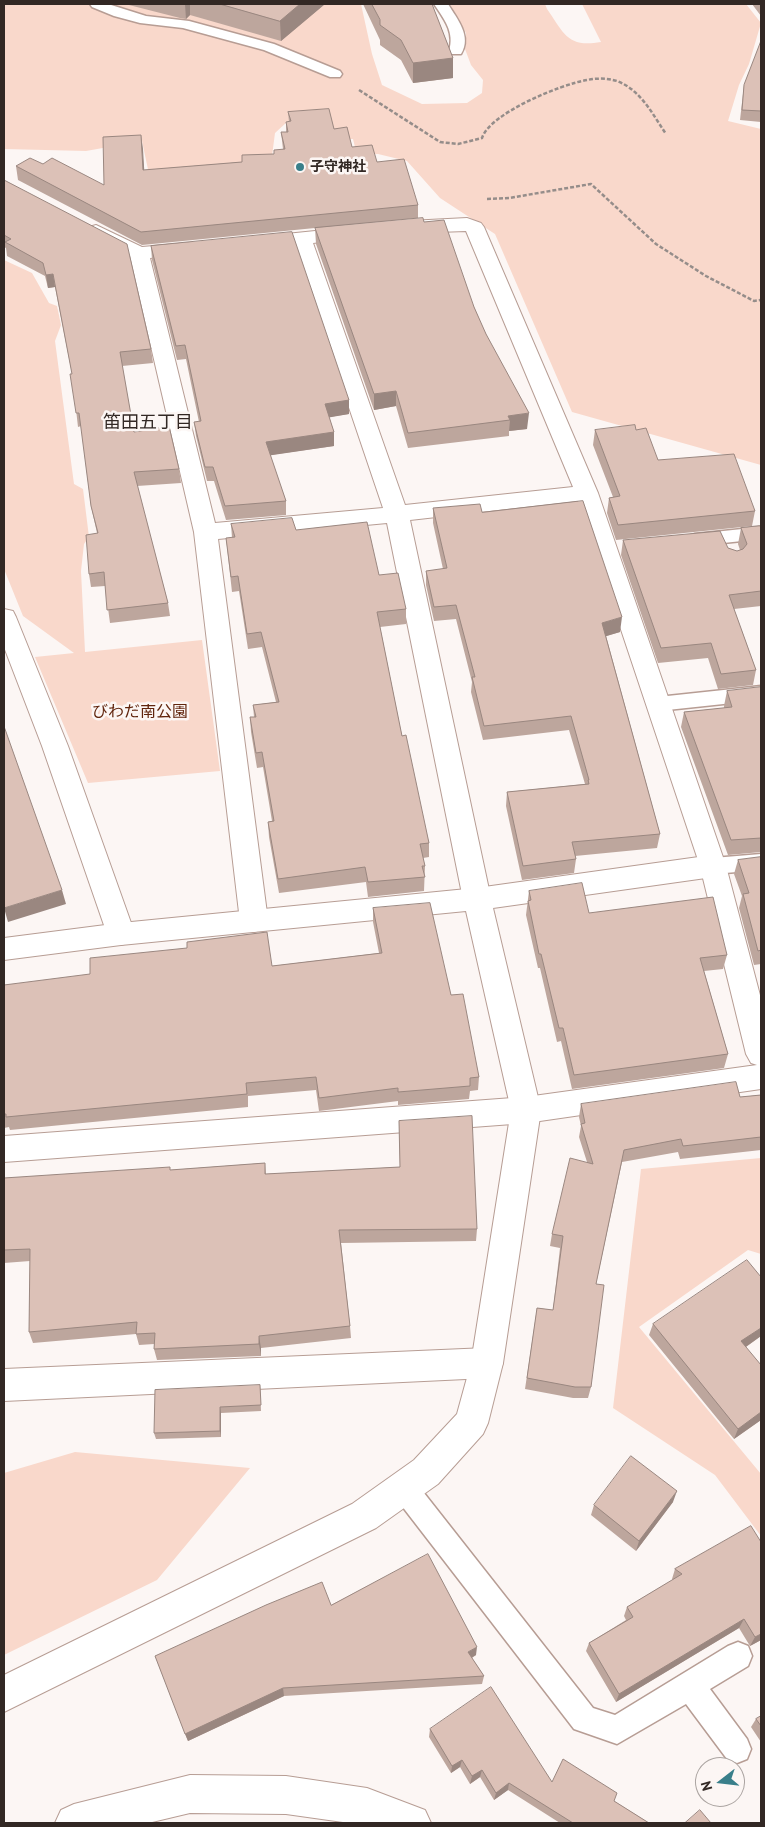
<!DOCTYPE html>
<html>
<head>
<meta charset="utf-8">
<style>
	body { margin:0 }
	#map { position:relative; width:765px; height:1827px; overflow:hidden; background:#fcf6f4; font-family:"PT Sans",sans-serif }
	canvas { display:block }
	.frame { position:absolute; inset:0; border:5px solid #322824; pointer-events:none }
	.north { position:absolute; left:695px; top:1757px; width:50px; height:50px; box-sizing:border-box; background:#fcf6f4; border:1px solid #aba4a1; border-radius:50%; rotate:254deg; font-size:14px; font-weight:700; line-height:20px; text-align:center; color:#322824 }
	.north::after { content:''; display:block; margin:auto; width:18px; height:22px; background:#397f8a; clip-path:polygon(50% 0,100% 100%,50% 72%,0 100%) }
</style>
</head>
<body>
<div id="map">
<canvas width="765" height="1827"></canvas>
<div class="frame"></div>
<div class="north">N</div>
</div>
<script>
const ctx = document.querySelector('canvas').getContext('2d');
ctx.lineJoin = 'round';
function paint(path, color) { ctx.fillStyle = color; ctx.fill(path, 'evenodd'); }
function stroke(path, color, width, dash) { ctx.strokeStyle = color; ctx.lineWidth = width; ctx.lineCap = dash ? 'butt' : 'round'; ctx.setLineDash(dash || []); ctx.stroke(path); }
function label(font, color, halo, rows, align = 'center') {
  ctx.font = font + ' "PT Sans","Noto Sans JP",sans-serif'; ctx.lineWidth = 5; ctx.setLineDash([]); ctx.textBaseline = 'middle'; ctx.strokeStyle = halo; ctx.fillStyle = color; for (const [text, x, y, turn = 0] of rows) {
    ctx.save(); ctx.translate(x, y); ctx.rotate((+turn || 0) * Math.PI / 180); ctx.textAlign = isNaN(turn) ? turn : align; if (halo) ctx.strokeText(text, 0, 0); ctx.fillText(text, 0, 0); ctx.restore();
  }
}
paint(new Path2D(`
	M4,4H361L372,54L382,85L422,104L467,103L482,93L483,80L471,65L465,49L466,33L450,4H545L547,9C564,33 567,48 601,42L582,4H746L761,23L749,64L739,85L728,121L761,129V465L572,412L495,234L440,198L407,161L378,154L357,155L353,139H338L287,122L275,133L272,156L232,168L150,179L142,141L86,151L4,149Z
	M4,260L32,273L49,303L57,306L61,325L55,341L74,484L83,489L89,537L84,544L81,571L85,652L202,640L220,771L88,783L35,657L74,653L23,616L4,569Z
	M761,1158V1254L748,1250L639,1327L761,1474V1536L715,1475L613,1408L641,1169Z
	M75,1452L250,1468L157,1580L4,1655V1473Z`), '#f9d8cb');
const service = new Path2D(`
	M90,4H108L146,16L189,21L274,44L340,71L342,74L340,77H330L264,50L183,28L140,23L114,16L92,7Z
	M434,4H448C457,19 472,36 461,54H451L449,51C455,32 444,19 434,4Z
	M761,527V539L695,546L689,544L686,540L689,536L695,534Z
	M761,686V700L658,711L651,709L648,704L651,699L658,697Z
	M761,854V870L713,874L706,872L703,866L706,860L713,858Z
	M404,1475L413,1479L593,1708L615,1715L728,1646L738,1642L748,1646L752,1656L748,1666L710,1689L747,1739L751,1749L747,1759L737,1763L727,1759L686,1704L617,1744L574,1729L395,1497L391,1488L395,1479Z`);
const minor = new Path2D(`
	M467,218L481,223L484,227L598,493L726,866L761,999V1089L526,1123L4,1162V1136L526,1097L757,1065L751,1063L746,1054L700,866L578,501L410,520L491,899L487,907L477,910L467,907L463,899L387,523L218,539L268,921L264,929L254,932L244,929L240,921L194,532L130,256L89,235L86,231L89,227L96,225L142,247L189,243L196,245L199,249L196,253L150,258L215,523L383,508L294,245L257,249L250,247L247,243L250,239L257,237L354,227L361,229L364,233L361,237L313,243L405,505L573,487L466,231L409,233L402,231L399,227L402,223L409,221Z
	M4,609L13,611L16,617L68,746L135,934L131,942L121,945L111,942L107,934L42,746L4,647Z
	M487,1348L499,1352L503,1363L499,1374L487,1378L4,1401V1369Z`);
const tertiary = new Path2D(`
	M713,855L723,859L726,866L723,873L713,877L493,908L541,1110L503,1363L488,1423L483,1434L438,1484L376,1528L4,1712V1675L352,1504L414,1460L457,1414L471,1363L511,1110L466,911L121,945L4,960V938L121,923L477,888Z
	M190,1775L286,1776L367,1788L425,1810L431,1823H350L286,1814L190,1813L148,1823H55L61,1810L74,1804Z`);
stroke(service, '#b79d94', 3);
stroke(minor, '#b79d94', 2);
stroke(tertiary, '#b79d94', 2);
stroke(new Path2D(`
	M359,90L440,142L458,144L482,138C490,113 562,84 587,80C597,78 607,78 617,81C641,90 653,115 666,134
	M487,199L509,198L591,184L656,244L706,276L754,301L761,300`), '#958d8a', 2.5, [4, 2]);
paint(service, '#fff');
paint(minor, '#fff');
paint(tertiary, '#fff');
paint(new Path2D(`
	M125,4H325L281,41L190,15L186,19L180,18Z
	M363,4H432L453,58V78L413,83L401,60L380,45V40Z
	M752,4H761V16Z
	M761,28V122L740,120L744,85L761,42Z
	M288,112L334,129L352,147L377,162L418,205V218L321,228L424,222L474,307L527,429L509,431V436L408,448L396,406L374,410L316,244L315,228L142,245L18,180L16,166L43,164L104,185L141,135L144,170L242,162L274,154L283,149L281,132H286V122H289Z
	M4,180L151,349L153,363L122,366L134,432L179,469L181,483L137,486L168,603L170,616L110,623L105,586L91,587L89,574L97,533L91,506L81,426L78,427L72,374L55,287L48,288L45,276L7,256L6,248L4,247Z
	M151,246L349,400V414L329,417L334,432V446L270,455L286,501V515L226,520L214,481H207L196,436L194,422H199L186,359L177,360L152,260Z
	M595,430H636L658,460L755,511L752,526L616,540L607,513L609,498L613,497L593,445Z
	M433,508L482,512L620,632L606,636L660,834L657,848L575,856L576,859L574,873L522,880L506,806L507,792L585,784L569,730L483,740L471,692L472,682L456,619L434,621L426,585V571L443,569L433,523Z
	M231,524L296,530L379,575L406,609V624L380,627L402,736L429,843V857L423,858L425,866L424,891L368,897L366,882L279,893L269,837L268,822L272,821L263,767L257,768L251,732L250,717H254L253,705L276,702L262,647L248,649L239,591L232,592L226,538H232Z
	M741,528H761V606L734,609L756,670L753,685L718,689L708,658L658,663L621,555L623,540L728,548L737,551L740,550L738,544Z
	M761,687V852L728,855L681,727L684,712L724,708V706L727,691Z
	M761,857V964L754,965L739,908L742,896L734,874L738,860Z
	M529,891L589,913L727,955L723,969L704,971L728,1054L724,1068L572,1089L561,1041L557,1042L540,968H538L526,915Z
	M373,908L451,995L479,1077L478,1090L470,1091L469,1099L398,1105V1101L319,1111L316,1090L248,1096V1107L10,1130L9,1127L4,1128V985L272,966L379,953L373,922Z
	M761,1095V1150L680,1159L678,1152L622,1162L596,1284L591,1387L588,1398H573L525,1389L537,1308L553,1310L560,1248L550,1246L552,1234L587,1162L579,1137L581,1126L579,1117L581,1104L740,1097Z
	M399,1121L477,1229L476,1241L341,1243L350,1326L351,1338L261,1348V1356L157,1360L154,1349V1344L139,1345L136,1334L33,1343L29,1332L30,1261L4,1263V1178L170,1170L265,1163L266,1174L400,1167Z
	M761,1277V1336L746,1347L761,1420L734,1439L649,1335L653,1324Z
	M260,1385L261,1411L221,1413V1437L156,1439L154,1433Z
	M673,1502L636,1551L591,1515L594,1505Z
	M751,1526L761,1640L750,1646L739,1628L616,1702L586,1651L589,1643L626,1620L624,1616L627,1607L673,1580L672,1579L675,1569Z
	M331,1605L476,1655L472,1658L484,1676L482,1684L284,1696L188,1741L155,1656Z
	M761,1716V1742L751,1727L756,1719Z
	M430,1729L552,1782L614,1801L649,1823H560L508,1790L494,1800L480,1777L470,1784L460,1767L451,1773L429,1737Z`), '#bda69d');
paint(new Path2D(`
	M185,4H190V15L186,19Z
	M300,4H325L281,41L280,21Z
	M453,58V78L413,83V63Z
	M141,135L143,149L145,183L143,170Z
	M53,274L55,287L48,288L46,275Z
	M396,391V406L374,410V394Z
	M349,400V414L326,418L325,404Z
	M529,413L527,429L509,431L510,420L508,416Z
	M334,432V446L266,456V442Z
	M622,617L620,632L600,638L602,623Z
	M62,890L66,904L8,922L4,908Z
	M761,1328V1336L737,1353L741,1341Z
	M259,1336L261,1348V1356L259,1344Z
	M220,1407L221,1413V1437L220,1431Z
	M761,1412V1420L734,1439L738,1429Z
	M677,1491L673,1502L636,1551L639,1541Z
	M744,1619L739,1628L616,1702L619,1694Z
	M761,1634V1640L750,1646L755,1637Z
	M477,1647L476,1655L467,1660L468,1652Z
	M283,1688L284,1696L188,1741L185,1734Z
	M462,1760L460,1767L451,1773L452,1766Z
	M482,1770L480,1777L470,1784L472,1776Z
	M509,1783L508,1790L494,1800L496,1793Z`), '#9a8780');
const building = new Path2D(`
	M220,4H300L280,21Z
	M372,4H432L453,58L413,63L401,40L380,25V20Z
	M761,41V111L742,110L744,85Z
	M329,109L334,129L347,127L352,147L372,145L377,162L404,159L418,205L141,232L16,166L30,158L43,164L52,158L104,185L103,137L141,135L143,170L242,162V155L274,154V150L285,149L281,132H288L286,122L291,121L288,112Z
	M4,180L127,244L151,349L120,352L134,432L169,426L179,469L134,472L168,603L107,610L104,572L89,574L86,535L98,533L91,506L79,413H76L70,374H72L53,274L46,275L43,263L5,242L11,239L4,235Z
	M423,218L424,222L444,220L474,307L486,334L529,413L508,416L510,420L408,433L396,391L374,394L315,228Z
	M292,232L349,400L325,404L334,432L266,442L286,501L225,506L213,467H205L194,422L201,421L185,345L176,346L151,246Z
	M635,425L636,430L646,428L658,460L734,454L755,511L618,525L609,498L620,496L595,430Z
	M583,501L622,617L602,623L660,834L572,842L576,859L523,866L507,792L589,784L588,780H589L571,716L484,726L472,677H475L456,605L434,607L426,571L447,568L433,508L480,504L482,512Z
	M292,518L296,530L367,522L379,575L398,573L406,609L377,612L402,736L406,735L429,843L420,844L425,866H422L425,877L368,882L365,867L278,879L268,822L274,821L262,752L256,753L250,717H256L253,705L279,702L261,632L247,634L238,576L231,577L226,538L235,537L231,524Z
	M760,526L761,528V591L729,595L756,670L721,674L711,643L661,648L623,540L720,531L728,548L737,551L743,549L747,544L741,528Z
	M761,687V838L731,840L684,712L732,707L727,691Z
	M5,729L62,890L4,908V730Z
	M761,857V950L758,951L743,894L749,893L738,860Z
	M582,883L589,913L713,897L727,955L700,958L728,1054L574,1075L563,1028H559L541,954H539L528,901L531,900L529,891Z
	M430,903L451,995L463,994L479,1077L470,1078V1086L398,1092V1088L319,1098L316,1077L246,1083L247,1094L6,1117V1114H4V985L90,974V958L187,948V942L267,932L272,966L382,953L373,908Z
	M736,1082L740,1097L761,1095V1137L683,1146L681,1139L624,1150L596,1284L604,1285L591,1387H575L527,1378L537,1308L553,1310L563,1236L552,1234L570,1158L593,1164L581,1124L585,1123L581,1104Z
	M472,1116L477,1229L339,1230L350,1326L259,1336V1344L154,1349L155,1333L136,1334L137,1322L29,1332L30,1249L4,1250V1178L170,1167V1170L265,1163V1174L400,1167L399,1121Z
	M747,1260L761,1277V1328L741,1341L761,1365V1412L738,1429L653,1324Z
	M260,1385L261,1405L220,1407V1431L154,1433L155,1390Z
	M631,1456L677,1491L639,1541L594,1505Z
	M751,1526L761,1542V1634L755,1637L744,1619L619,1694L589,1643L633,1617L627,1607L682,1574L675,1569Z
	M428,1554L477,1647L468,1652L484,1676L283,1688L185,1734L155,1656L266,1605L322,1582L331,1605Z
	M491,1687L552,1782L563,1759L617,1793L614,1801L649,1823H573L509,1783L496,1793L482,1770L472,1776L462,1760L452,1766L430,1729Z
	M761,1716V1726L756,1719Z
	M700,1810L711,1823H685Z`);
paint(building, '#dcc1b7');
stroke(building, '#9a8780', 1);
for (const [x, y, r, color] of [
	[300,167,5,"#397f8a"]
]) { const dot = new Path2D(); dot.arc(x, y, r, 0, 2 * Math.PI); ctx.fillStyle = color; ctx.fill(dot); stroke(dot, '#fcf6f4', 2); }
label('bold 14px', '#322824', '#fcf6f4', [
	["子守神社",310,167]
], 'left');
label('16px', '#61250d', '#fcf6f4', [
	["びわだ南公園",140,712]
]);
label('18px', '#322824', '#fcf6f4', [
	["笛田五丁目",148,423]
]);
</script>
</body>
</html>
